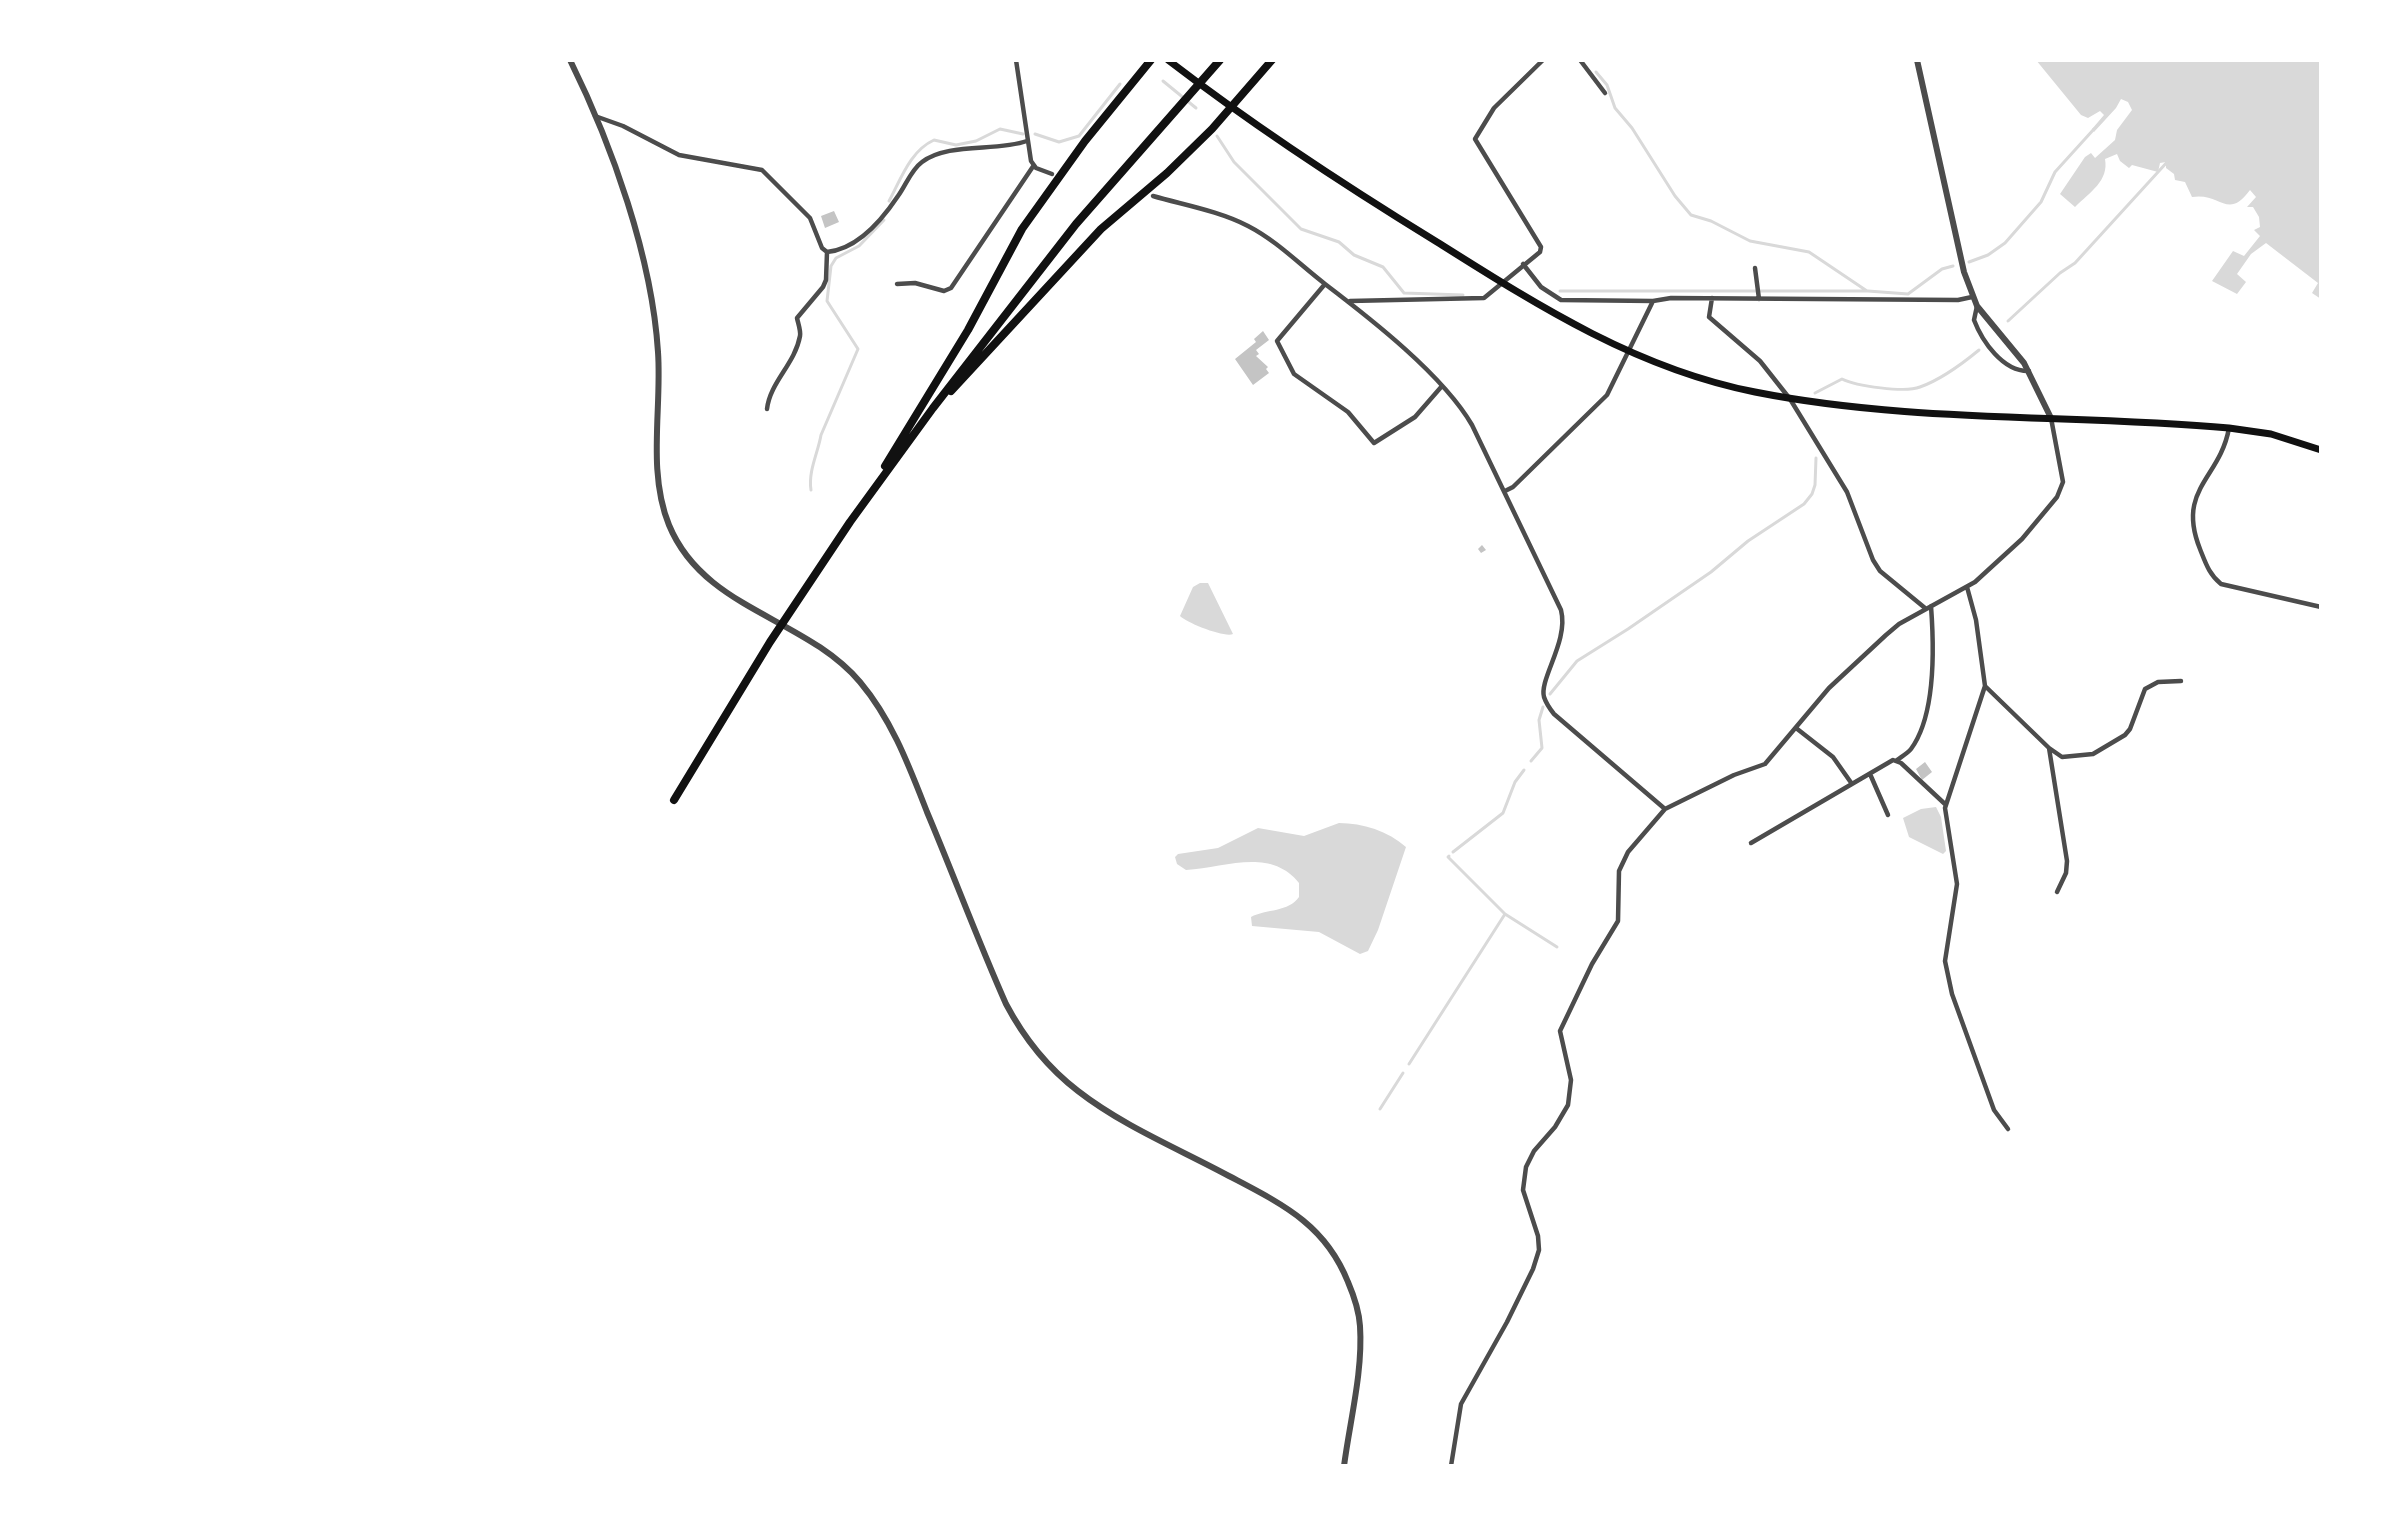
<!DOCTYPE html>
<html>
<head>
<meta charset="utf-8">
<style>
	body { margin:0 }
	#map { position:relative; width:2381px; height:1526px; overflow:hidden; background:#fff; font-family:"Fira Sans",sans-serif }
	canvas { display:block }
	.frame { position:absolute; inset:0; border:62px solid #fff; pointer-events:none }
</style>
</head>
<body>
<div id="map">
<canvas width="2381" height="1526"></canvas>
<div class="frame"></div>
</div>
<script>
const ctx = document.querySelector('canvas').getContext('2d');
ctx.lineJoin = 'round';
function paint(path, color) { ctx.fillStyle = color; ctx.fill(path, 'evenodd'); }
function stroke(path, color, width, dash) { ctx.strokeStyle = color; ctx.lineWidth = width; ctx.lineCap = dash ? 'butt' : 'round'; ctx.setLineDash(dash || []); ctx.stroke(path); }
paint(new Path2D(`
	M2036,60H2321V299L2312,293L2318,283L2266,243L2251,254L2237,274L2246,282L2237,294L2212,281L2233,251L2244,256L2260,236L2254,230L2260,227L2259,217L2253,207H2247L2256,197L2250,190C2227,221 2221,192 2192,197L2185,182L2175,180L2174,174L2166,168V162L2160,163L2158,172L2132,165L2129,168L2120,161L2117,154L2105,159C2109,181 2090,192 2075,207L2060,194L2085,157L2091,153L2095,158L2115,140L2117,130L2132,110L2128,102L2121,99L2116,108L2094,132L2092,129L2104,115L2100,111L2088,118L2081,115Z
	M1200,583H1208L1233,634C1225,638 1187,623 1180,616L1193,587Z
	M1936,807L1941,817L1946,851L1943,854L1909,837L1903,818L1921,809Z
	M1339,823C1363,823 1388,831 1406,847L1378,930L1368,951L1360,954L1319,932L1252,926L1251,917C1266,909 1289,912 1299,897V883C1270,847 1225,868 1186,870L1177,864L1175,857L1178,854L1218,848L1258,828L1304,836Z`), '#d9d9d9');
stroke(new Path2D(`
	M1596,72L1607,85L1615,108L1632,128L1675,196L1691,215L1711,221L1750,241L1809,252L1867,291
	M1163,81L1196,108
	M1035,134L1059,142L1079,136L1120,84
	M1217,136L1234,162L1301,229L1339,242L1354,255L1383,267L1404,293L1463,295
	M889,201C901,179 910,151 934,140L956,145L976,141L1000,129L1023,134
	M1969,262L1988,255L2005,243L2041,202L2055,172L2094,129
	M1560,291H1868L1908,294L1942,269L1953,266
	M2008,321L2060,273L2075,263L2169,160
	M1815,393L1842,379C1856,386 1905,393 1920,387C1940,380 1962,364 1979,350
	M811,490C808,471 818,453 821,435L858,349L827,301L831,266L836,258L859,246L884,220
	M1550,694L1577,661L1628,629L1711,572L1748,541L1804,504L1812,494L1815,485L1816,458
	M1531,761L1542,748L1539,720L1543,707
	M1453,852L1503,813L1515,782L1524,770
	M1505,914L1557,947
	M1409,1064L1505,914L1448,857L1449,856
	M1380,1109L1403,1073`), '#d9d9d9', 3);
paint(new Path2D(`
	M834,211L839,222L825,228L821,216Z
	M1263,331L1269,340L1256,350L1259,354L1256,356L1268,367L1266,369L1269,373L1253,385L1235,359L1256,342L1254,339Z
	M1482,545L1486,550L1481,553L1478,549Z
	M1925,762L1932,772L1922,780L1916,769Z`), '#c4c4c4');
stroke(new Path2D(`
	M1016,60L1031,161L1036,168L1052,174
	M1580,60L1605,93
	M595,116L623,126L679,155L762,170L810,218L822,248L827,252C858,249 882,220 898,196C906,185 911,170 922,162C948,142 996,152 1027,141
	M1153,196C1184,205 1219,211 1248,226C1277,241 1299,264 1325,284C1371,319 1443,375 1472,425L1561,610C1569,641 1539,679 1544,697C1546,703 1550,709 1554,714L1665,809
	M1523,264L1541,287L1561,300L1653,301
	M1755,268L1759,299
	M897,284L915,283L944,291L951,288L1034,165
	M1325,284L1277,341L1294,374L1348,412L1374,443L1415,417L1442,386
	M1712,298L1709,317L1760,361L1790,399L1847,492L1873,560L1880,571L1925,608
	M1350,301L1484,298L1540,252L1541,247L1475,139L1494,108L1543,60
	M1977,306L1974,320C1982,341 2003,372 2029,371
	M767,409C770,382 795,364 800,336C801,331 798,323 797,318L823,287L826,280L827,252
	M2229,428C2220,479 2176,489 2200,549C2206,564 2209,574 2221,584L2321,607
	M1505,491L1513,487L1607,395L1653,301L1671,298L1958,300L1972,297
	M1967,587L1976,620L1985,686L1945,808L1957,884L1945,961L1952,994L1994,1110L2008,1129
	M1985,686L2049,748L2062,757L2093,754L2125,735L2130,729L2145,689L2158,682L2181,681
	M1796,728L1833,757L1852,784
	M2049,748L2067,861L2066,873L2057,892
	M1897,760C1901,757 1908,753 1911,749C1936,715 1934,646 1931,606
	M1870,774L1888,815
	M1751,843L1893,760L1901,763L1946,805
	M1451,1466L1461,1404L1507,1322L1533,1269L1539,1250L1538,1236L1523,1190L1526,1167L1534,1151L1555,1127L1568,1105L1571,1080L1560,1031L1592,964L1618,921L1619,871L1628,852L1665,809L1734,775L1765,764L1829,688L1886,635L1899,624L1975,582L2022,539L2057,497L2063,482L2051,418`), '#4c4c4c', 4.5);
stroke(new Path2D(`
	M570,60C612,145 652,257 658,352C662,408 647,471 669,525C704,610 805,617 860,682C892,720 909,766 927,812C954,876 978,941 1006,1004C1024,1038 1048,1068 1078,1091C1123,1126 1179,1149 1229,1176C1282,1204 1325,1224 1348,1282C1354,1296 1359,1311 1360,1326C1363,1372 1350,1420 1344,1466
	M1917,60L1964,272L1977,306L2024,363L2051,418`), '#4c4c4c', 6);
stroke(new Path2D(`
	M1168,60C1254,126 1344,185 1437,242C1537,305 1637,369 1755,392C1911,423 2071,414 2229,428L2271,434L2321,450`), '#111', 7);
stroke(new Path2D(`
	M951,391L1101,229L1167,173L1212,129L1272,60
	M885,466L968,330L1022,229L1085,141L1151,60
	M674,800L770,642L850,522L933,408L1076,224L1220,60`), '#111', 8);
</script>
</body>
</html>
